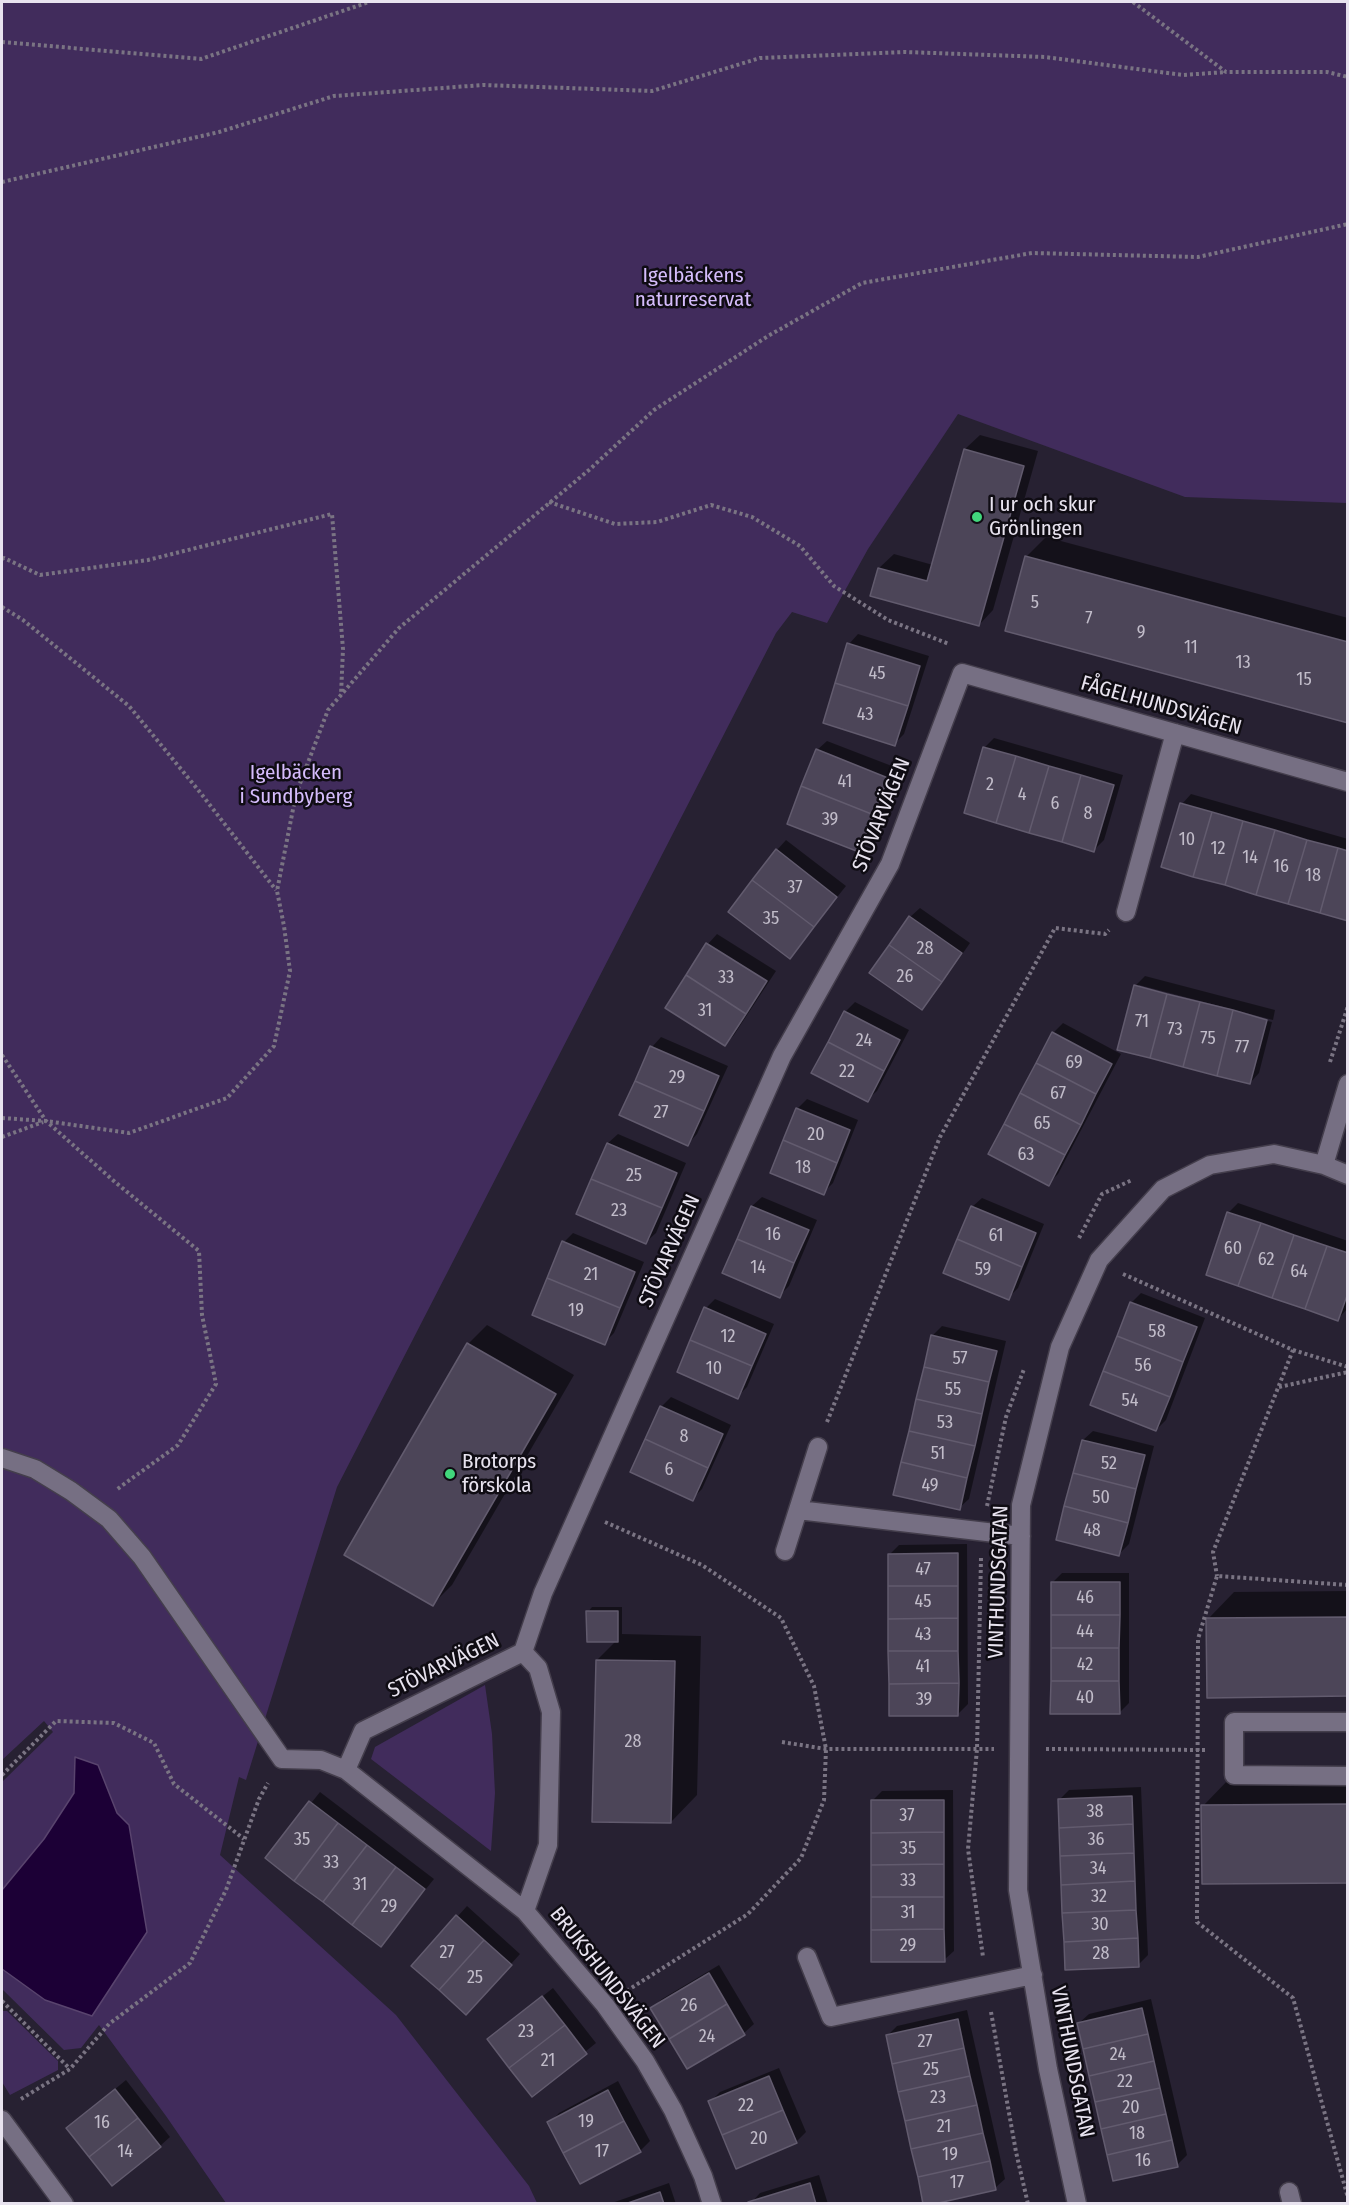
<!DOCTYPE html>
<html>
<head>
<meta charset="utf-8">
<style>
	body { margin:0 }
	#map { position:relative; width:1349px; height:2205px; overflow:hidden; background:#272132; font-family:"Fira Sans Condensed",sans-serif }
	canvas { display:block }
	.frame { position:absolute; inset:0; border:3px solid #e8e3ef; pointer-events:none }
</style>
</head>
<body>
<div id="map">
<canvas width="1349" height="2205"></canvas>
<div class="frame"></div>
</div>
<script>
const ctx = document.querySelector('canvas').getContext('2d');
ctx.lineJoin = 'round';
function paint(path, color) { ctx.fillStyle = color; ctx.fill(path, 'evenodd'); }
function stroke(path, color, width, dash) { ctx.strokeStyle = color; ctx.lineWidth = width; ctx.lineCap = dash ? 'butt' : 'round'; ctx.setLineDash(dash || []); ctx.stroke(path); }
function label(font, color, halo, rows, align = 'center') {
  ctx.font = font + ' "Fira Sans Condensed",sans-serif'; ctx.lineWidth = 5; ctx.setLineDash([]); ctx.textBaseline = 'middle'; ctx.strokeStyle = halo; ctx.fillStyle = color; for (const [text, x, y, turn = 0] of rows) {
    ctx.save(); ctx.translate(x, y); ctx.rotate((+turn || 0) * Math.PI / 180); ctx.textAlign = isNaN(turn) ? turn : align; if (halo) ctx.strokeText(text, 0, 0); ctx.fillText(text, 0, 0); ctx.restore();
  }
}
paint(new Path2D(`
	M2,2H1347V503L1185,497L958,414L868,549L827,623L792,612L776,633L337,1487L246,1780L239,1777L220,1855L396,2015L529,2186L537,2203H226L166,2116L99,2025L81,2048L64,2050L2,1989V1969L45,2000L129,1825L117,1813L98,1765L75,1758L74,1793L44,1839L2,1893V1782L53,1732L44,1721L2,1760Z
	M485,1685L492,1734L495,1793L491,1851L371,1759L375,1747Z
	M2,2011H7L58,2061V2070L10,2095L2,2082Z`), '#412c5c');
const water = new Path2D(`
	M75,1757L98,1765L117,1813L129,1825L147,1932L92,2016L45,2000L2,1969V1890L44,1839L74,1793Z`);
paint(water, '#1c0036');
stroke(water, '#59446e', 1.5);
paint(new Path2D(`
	M980,435L1038,451L993,610L979,625L879,568L894,554L933,565L965,449Z
	M1046,537L1348,618V721L1007,630L1027,556Z
	M858,634L929,656L904,734L894,744L849,644Z
	M994,738L1123,775L1104,840L1094,850L965,812L985,747Z
	M827,741L897,768L869,841L859,850L817,750Z
	M1191,794L1348,839V920L1182,804Z
	M786,840L846,886L789,957L777,850Z
	M920,908L970,943L931,999L921,1008L910,917Z
	M717,934L776,971L734,1035L725,1045L667,1008L708,944Z
	M1145,976L1275,1010L1273,1020L1139,985V988L1272,1022L1259,1073L1250,1083L1135,986Z
	M855,1002L909,1030L877,1091L867,1100L813,1072L845,1012Z
	M1063,1023L1121,1054L1058,1174L1048,1184L1053,1033Z
	M661,1037L728,1066L697,1134L688,1144L621,1115L652,1047Z
	M807,1099L858,1120L833,1183L823,1193L797,1109Z
	M618,1134L686,1163L656,1233L646,1242L608,1143Z
	M762,1197L817,1220L789,1286L779,1296L752,1206Z
	M982,1198L1044,1224L1018,1288L1008,1298L972,1207Z
	M1238,1203L1348,1241V1308L1338,1319L1208,1274L1229,1212Z
	M573,1233L644,1262L614,1333L604,1343L564,1242Z
	M1141,1293L1205,1318L1166,1420L1156,1430L1131,1303Z
	M715,1299L774,1324L747,1387L737,1397L706,1308Z
	M487,1325L574,1375L452,1585L433,1604L468,1344Z
	M942,1326L1006,1341L969,1499L959,1508L932,1336Z
	M671,1397L731,1425L702,1489L692,1499L661,1407Z
	M1093,1431L1154,1446L1129,1544L1119,1554L1083,1440Z
	M967,1544L968,1704L958,1714L889,1555L899,1545Z
	M1062,1573H1129V1703L1119,1713L1052,1583Z
	M1348,1591V1695L1208,1619L1234,1592Z
	M592,1607H622V1634L701,1636L697,1795L671,1822L597,1660L617,1640L588,1612Z
	M1348,1778V1881L1203,1806L1229,1779Z
	M1141,1787L1148,1955L1138,1965L1059,1800L1069,1790Z
	M953,1790L954,1951L944,1960L872,1801L882,1791Z
	M320,1792L434,1879L381,1945L267,1858Z
	M467,1906L520,1954L476,2003L413,1966Z
	M719,1965L754,2024L744,2033L687,2067L652,2008L662,1999Z
	M553,1988L596,2043L532,2095L489,2039Z
	M1151,1999L1187,2155L1177,2165L1079,2023L1089,2014Z
	M967,2010L1005,2179L995,2188L887,2036L897,2026Z
	M779,2068L806,2132L796,2142L710,2102L720,2092Z
	M126,2080L170,2137L160,2146L68,2128Z
	M618,2081L650,2141L640,2151L549,2123L559,2113Z
	M819,2175L828,2204H750L760,2193Z
	M669,2183L676,2204H609Z`), '#0007');
const building = new Path2D(`
	M964,449L1024,466L979,626L870,596L878,568L927,581Z
	M1025,556L1348,642V723L1005,631Z
	M847,643L920,666L908,706L835,683Z
	M835,683L908,706L895,746L823,723Z
	M983,747L1016,756L996,823L964,813Z
	M816,749L888,778L874,815L801,786Z
	M1016,756L1049,766L1029,833L996,823Z
	M1049,766L1081,775L1062,842L1029,833Z
	M1081,775L1114,785L1094,852L1062,842Z
	M801,786L874,815L859,852L787,824Z
	M1180,803L1212,812L1193,877L1161,867Z
	M1212,812L1243,821L1225,885L1193,877Z
	M1243,821L1275,830L1256,895L1225,885Z
	M1275,830L1307,840L1288,904L1256,895Z
	M1307,840L1338,848L1320,913L1288,904Z
	M1338,848L1348,851V921L1320,913Z
	M776,849L837,897L814,927L752,880Z
	M752,880L814,927L790,959L728,912Z
	M909,916L962,953L942,982L889,945Z
	M706,943L767,981L746,1014L686,975Z
	M889,945L942,982L922,1010L869,973Z
	M686,975L746,1014L725,1046L665,1008Z
	M1134,985L1167,994L1150,1058L1117,1050Z
	M1167,994L1200,1002L1183,1067L1150,1058Z
	M1200,1002L1233,1010L1217,1076L1183,1067Z
	M1233,1010L1267,1020L1250,1084L1217,1076Z
	M844,1011L900,1040L884,1071L828,1042Z
	M1052,1032L1112,1064L1096,1094L1036,1063Z
	M828,1042L884,1071L868,1102L811,1073Z
	M650,1046L719,1076L704,1111L635,1081Z
	M1036,1063L1096,1094L1081,1125L1020,1093Z
	M635,1081L704,1111L688,1146L619,1115Z
	M1020,1093L1081,1125L1065,1155L1004,1124Z
	M796,1108L850,1130L837,1163L783,1140Z
	M1004,1124L1065,1155L1049,1186L988,1154Z
	M783,1140L837,1163L824,1195L770,1173Z
	M607,1143L677,1173L662,1208L591,1179Z
	M591,1179L662,1208L646,1244L576,1214Z
	M751,1206L809,1230L794,1263L737,1239Z
	M971,1206L1036,1233L1022,1267L957,1239Z
	M1227,1212L1261,1223L1238,1286L1206,1275Z
	M1261,1223L1294,1235L1272,1298L1238,1286Z
	M1294,1235L1327,1246L1305,1309L1272,1298Z
	M737,1239L794,1263L780,1298L722,1273Z
	M957,1239L1022,1267L1009,1300L943,1273Z
	M562,1241L635,1272L620,1308L547,1278Z
	M1327,1246L1348,1253V1293L1338,1321L1305,1309Z
	M547,1278L620,1308L605,1345L532,1315Z
	M1130,1302L1197,1327L1183,1362L1117,1336Z
	M704,1307L766,1334L752,1366L690,1340Z
	M931,1335L997,1351L989,1382L924,1367Z
	M1117,1336L1183,1362L1170,1397L1103,1371Z
	M690,1340L752,1366L738,1399L677,1372Z
	M467,1343L556,1394L433,1606L344,1555Z
	M924,1367L989,1382L982,1414L916,1399Z
	M1103,1371L1170,1397L1156,1431L1090,1405Z
	M916,1399L982,1414L975,1446L909,1431Z
	M660,1406L723,1434L708,1468L645,1439Z
	M909,1431L975,1446L967,1478L901,1462Z
	M645,1439L708,1468L693,1501L630,1472Z
	M1082,1440L1145,1455L1136,1489L1073,1473Z
	M901,1462L967,1478L960,1510L893,1495Z
	M1073,1473L1136,1489L1128,1523L1064,1506Z
	M1064,1506L1128,1523L1119,1556L1056,1540Z
	M958,1553V1586H888V1554Z
	M1051,1582H1120V1615H1051Z
	M888,1586H958V1618L888,1619Z
	M586,1611H618V1642H587Z
	M1051,1615H1120L1119,1648H1051Z
	M1348,1617V1696L1207,1698L1206,1618Z
	M958,1618V1651H888V1619Z
	M1051,1648H1119V1681H1051Z
	M888,1651H958L959,1683L889,1684Z
	M596,1660L675,1661L671,1823L592,1822Z
	M1051,1681H1119L1120,1714H1050Z
	M959,1683L958,1716H889V1684Z
	M1132,1796L1133,1824L1059,1828L1058,1799Z
	M871,1800H944V1832L871,1833Z
	M309,1801L338,1823L294,1881L265,1858Z
	M1348,1804V1883L1202,1884L1201,1805Z
	M338,1823L367,1845L323,1902L294,1881Z
	M1133,1824L1134,1853L1060,1856L1059,1828Z
	M944,1832V1864L871,1865V1833Z
	M367,1845L396,1867L352,1925L323,1902Z
	M1134,1853L1135,1881L1061,1885L1060,1856Z
	M944,1864V1897H871V1865Z
	M396,1867L425,1889L381,1947L352,1925Z
	M1135,1881L1136,1910L1062,1913L1061,1885Z
	M871,1897H944V1929L871,1930Z
	M1136,1910L1138,1938L1064,1942L1062,1913Z
	M456,1915L484,1940L439,1990L411,1966Z
	M944,1929L945,1962H871V1930Z
	M1138,1938L1139,1967L1065,1970L1064,1942Z
	M484,1940L512,1965L466,2015L439,1990Z
	M709,1973L727,2004L669,2039L650,2008Z
	M542,1996L565,2025L509,2068L487,2039Z
	M727,2004L745,2035L687,2069L669,2039Z
	M1142,2008L1148,2034L1083,2049L1077,2023Z
	M958,2019L964,2048L892,2064L886,2035Z
	M565,2025L587,2054L532,2097L509,2068Z
	M1148,2034L1154,2061L1089,2076L1083,2049Z
	M964,2048L970,2076L898,2092L892,2064Z
	M1154,2061L1160,2088L1095,2102L1089,2076Z
	M769,2076L783,2110L722,2135L708,2101Z
	M970,2076L977,2105L905,2121L898,2092Z
	M1160,2088L1166,2114L1101,2129L1095,2102Z
	M115,2089L138,2118L89,2157L66,2128Z
	M608,2090L624,2121L563,2153L547,2122Z
	M977,2105L983,2133L911,2149L905,2121Z
	M783,2110L797,2143L736,2169L722,2135Z
	M1166,2114L1172,2140L1107,2155L1101,2129Z
	M138,2118L161,2147L112,2186L89,2157Z
	M624,2121L641,2152L580,2184L563,2153Z
	M983,2133L990,2161L918,2177L911,2149Z
	M1172,2140L1178,2167L1113,2181L1107,2155Z
	M990,2161L996,2190L934,2204H923L918,2177Z
	M810,2183L816,2204H749L748,2202Z
	M660,2192L664,2204H625Z`);
paint(building, '#4c4558');
stroke(building, '#625b6e', 1.5);
const minor = new Path2D(`
	M1126,912L1175,733
	M1324,1165L1348,1084
	M2,1458L35,1469L71,1491L109,1519L142,1557L282,1759L321,1760L346,1770L525,1911L605,2005L645,2061L673,2110L703,2176L712,2204
	M798,1510L1021,1536
	M785,1551L818,1447
	M523,1652L538,1668L551,1712L548,1845L525,1911
	M1348,1722H1234V1775L1348,1776
	M346,1770L363,1731L523,1652L543,1593L782,1056L890,864L962,673L1348,782
	M807,1957L831,2017L1033,1975
	M2,2120L64,2204
	M1289,2192L1292,2204
	M1077,2204L1048,2069L1018,1890L1021,1505L1060,1347L1099,1260L1163,1189L1210,1165L1274,1154L1324,1165L1348,1175`);
stroke(minor, '#443e4c', 21);
stroke(new Path2D(`
	M1133,2L1226,72H1327L1348,77
	M2,42L201,59L369,2
	M2,182L219,132L334,96L483,85L652,91L760,58L905,52L1045,57L1183,75L1226,72
	M549,502L615,524L657,522L711,505L752,517L800,546L834,586L888,620L949,644
	M2,559L4,558L40,575L148,560L332,514L343,649L341,695
	M2,607L23,620L129,706L199,791L276,890
	M2,1055L46,1121L115,1182L199,1251L202,1315L216,1384L178,1445L116,1490
	M1330,1062L1348,1006
	M2,1118L46,1121L129,1133L227,1098L274,1046L290,971L284,926L277,891L296,794L328,710L399,628L589,470L654,410L768,336L862,283L1032,253L1198,257L1348,224
	M2,1137L43,1122
	M1079,1238L1102,1194L1132,1180
	M1123,1274L1293,1350L1213,1552L1217,1576
	M1293,1350L1348,1367
	M1279,1387L1348,1372
	M827,1422L940,1137L1055,928L1105,934L1109,930
	M987,1506L1006,1417L1024,1369
	M605,1522L702,1565L781,1618L814,1686L826,1749L824,1800L801,1858L748,1914L628,1990
	M981,1558L977,1749L968,1849L983,1957
	M1348,1585L1217,1576L1198,1639L1197,1922L1293,1998L1348,2198
	M782,1742L826,1749H994
	M1046,1749L1207,1750
	M2,1775L56,1721L114,1723L154,1743L174,1784L244,1839
	M2,2001L70,2069
	M991,2012L1016,2152L1028,2204
	M21,2099L70,2069L109,2024L190,1963L226,1890L259,1799L268,1783`), '#7a7483', 4, [3, 3]);
stroke(minor, '#766f83', 18);
for (const [x, y, r, color] of [
	[977,517,6,"#41d77c"],
	[450,1474,6,"#41d77c"]
]) { const dot = new Path2D(); dot.arc(x, y, r, 0, 2 * Math.PI); ctx.fillStyle = color; ctx.fill(dot); stroke(dot, '#0f0c13', 2); }
label('18px', '#c1bcc9', null, [
	["5",1035,603],
	["7",1089,619],
	["9",1141,633],
	["11",1191,648],
	["13",1243,663],
	["45",877,674],
	["15",1304,680],
	["43",865,715],
	["41",845,782],
	["2",990,785],
	["4",1022,795],
	["6",1055,804],
	["8",1088,814],
	["39",830,820],
	["10",1187,840],
	["12",1218,849],
	["14",1250,858],
	["16",1281,867],
	["18",1313,876],
	["37",795,888],
	["35",771,919],
	["28",925,949],
	["26",905,977],
	["33",726,978],
	["31",705,1011],
	["71",1142,1022],
	["73",1175,1030],
	["75",1208,1039],
	["24",864,1041],
	["77",1242,1048],
	["69",1074,1063],
	["22",847,1072],
	["29",677,1078],
	["67",1058,1094],
	["27",661,1113],
	["65",1042,1124],
	["20",816,1135],
	["63",1026,1155],
	["18",803,1168],
	["25",634,1176],
	["23",619,1211],
	["16",773,1235],
	["61",996,1236],
	["60",1233,1249],
	["62",1266,1260],
	["14",758,1268],
	["59",983,1270],
	["64",1299,1272],
	["21",591,1275],
	["19",576,1311],
	["58",1157,1332],
	["12",728,1337],
	["57",960,1359],
	["56",1143,1366],
	["10",714,1369],
	["55",953,1390],
	["54",1130,1401],
	["53",945,1423],
	["8",684,1437],
	["51",938,1454],
	["52",1109,1464],
	["6",669,1470],
	["49",930,1486],
	["50",1101,1498],
	["48",1092,1531],
	["47",923,1570],
	["46",1085,1598],
	["45",923,1602],
	["44",1085,1632],
	["43",923,1635],
	["42",1085,1665],
	["41",923,1667],
	["40",1085,1698],
	["39",924,1700],
	["28",633,1742],
	["38",1095,1812],
	["37",907,1816],
	["35",302,1840],
	["36",1096,1840],
	["35",908,1849],
	["33",331,1863],
	["34",1098,1869],
	["33",908,1881],
	["31",360,1885],
	["32",1099,1897],
	["29",389,1907],
	["31",908,1913],
	["30",1100,1925],
	["29",908,1946],
	["27",447,1953],
	["28",1101,1954],
	["25",475,1978],
	["26",689,2006],
	["23",526,2032],
	["24",707,2037],
	["27",925,2042],
	["24",1118,2055],
	["21",548,2061],
	["25",931,2070],
	["22",1125,2082],
	["23",938,2098],
	["22",746,2106],
	["20",1131,2108],
	["19",586,2122],
	["16",102,2123],
	["21",944,2127],
	["18",1137,2134],
	["20",759,2139],
	["14",125,2152],
	["17",602,2152],
	["19",950,2155],
	["16",1143,2161],
	["17",957,2183]
]);
label('21px', '#d5bcfc', '#0f0c13', [
	["Igelbäckens",693,276],
	["naturreservat",693,300],
	["Igelbäcken",296,773],
	["i Sundbyberg",296,797]
]);
label('21px', '#e8e3ef', '#0f0c13', [
	["I ur och skur",989,505],
	["Grönlingen",989,529],
	["Brotorps",462,1462],
	["förskola",462,1486]
], 'left');
label('21px', '#e8e3ef', '#0f0c13', [
	["FÅGELHUNDSVÄGEN",1161,706,16],
	["STÖVARVÄGEN",882,815,-68],
	["STÖVARVÄGEN",670,1251,-66],
	["VINTHUNDSGATAN",999,1582,-88],
	["STÖVARVÄGEN",444,1666,-26],
	["BRUKSHUNDSVÄGEN",607,1978,52],
	["VINTHUNDSGATAN",1072,2062,79]
]);
</script>
</body>
</html>
